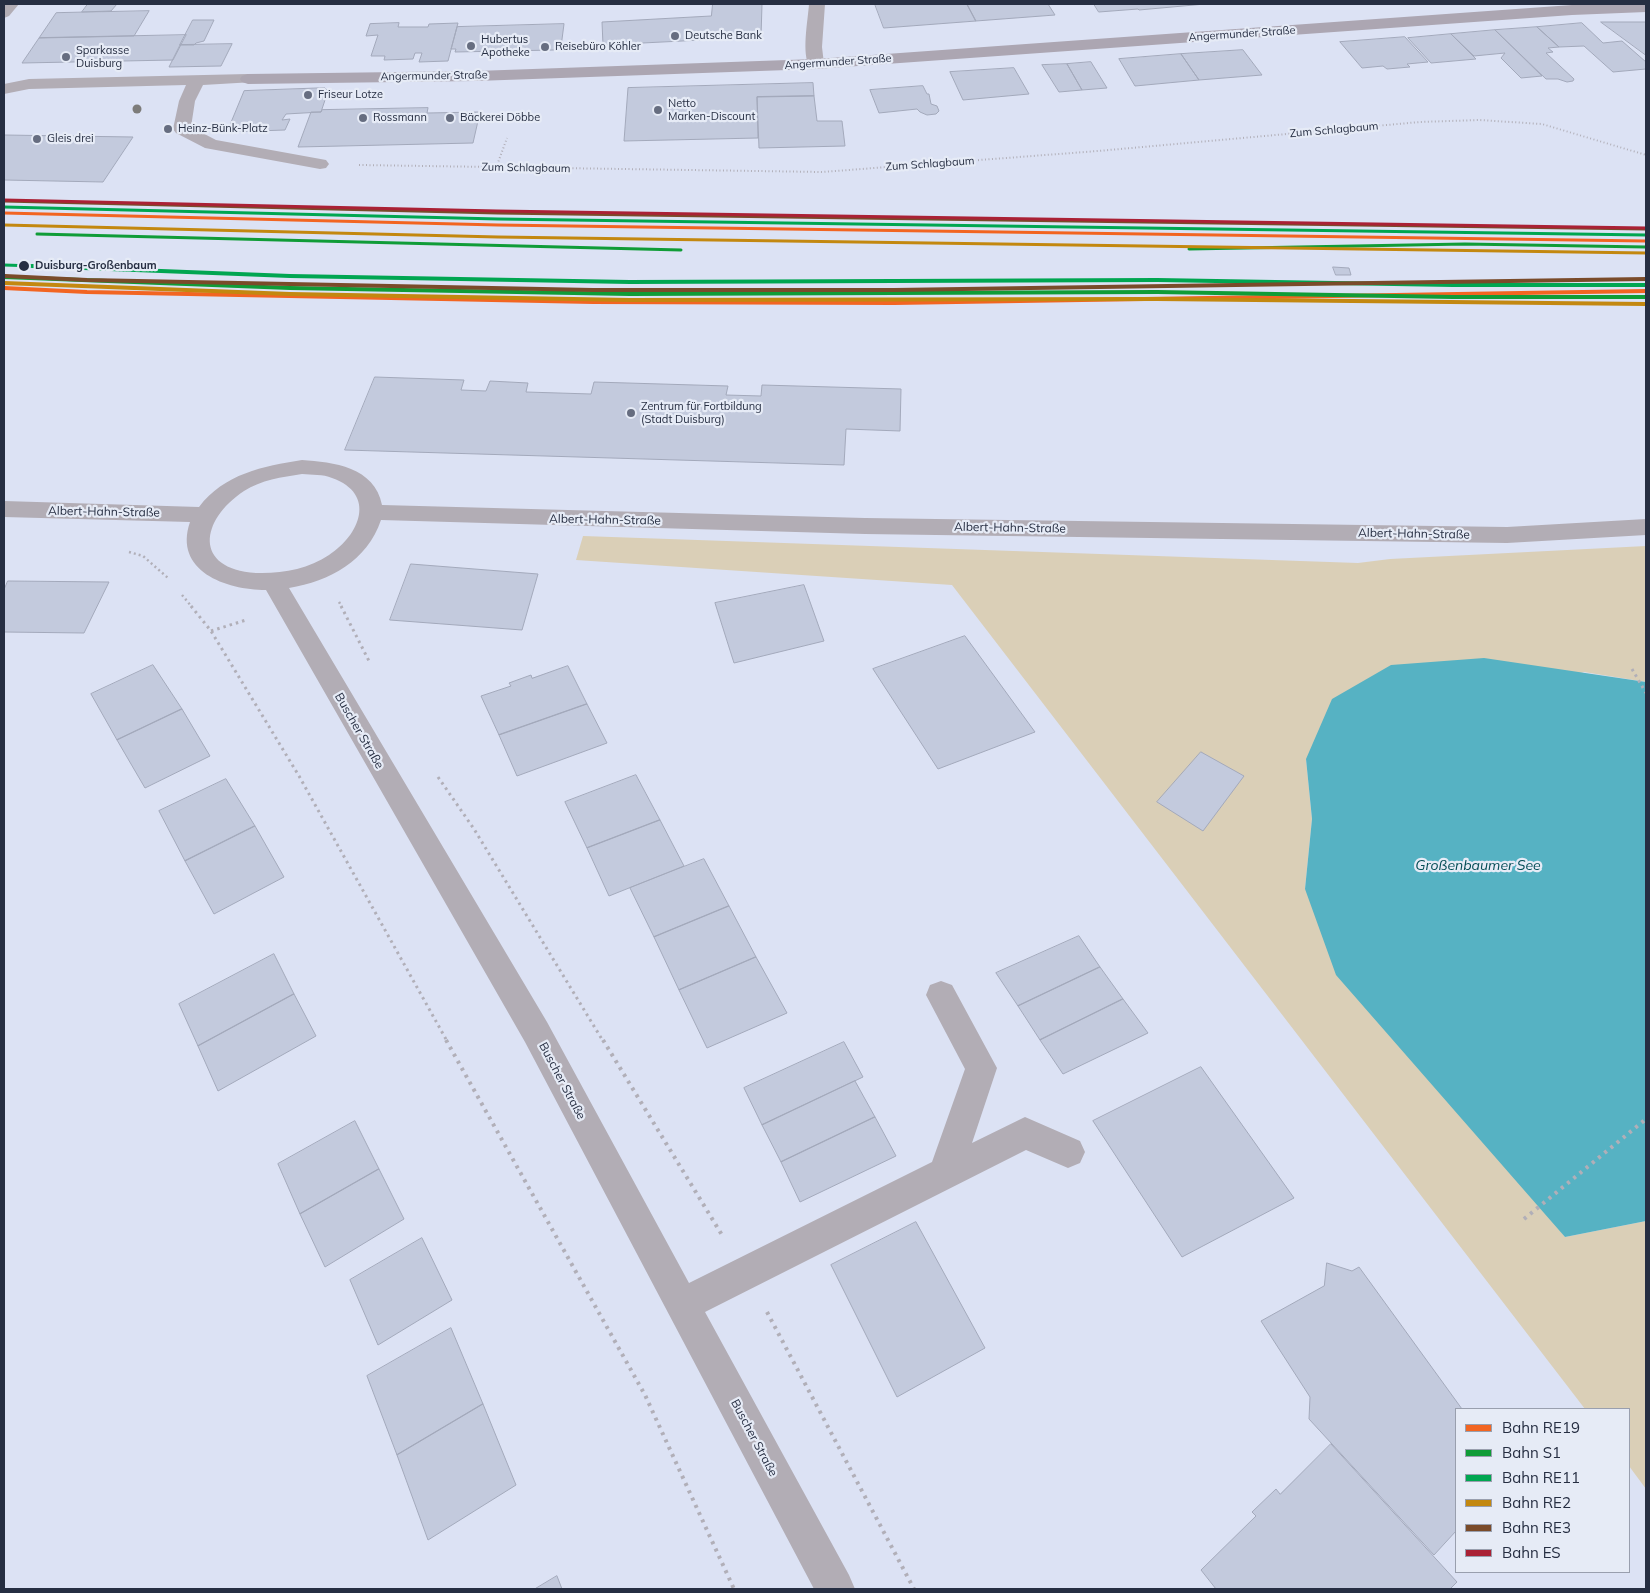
<!DOCTYPE html>
<html>
<head>
<meta charset="utf-8">
<style>
	body { margin:0 }
	#map { position:relative; width:1650px; height:1593px; overflow:hidden; background:#dce2f4; font-family:Mulish,sans-serif }
	canvas { display:block }
	.frame { position:absolute; inset:0; border:5px solid #262e42; pointer-events:none }
	.legend { position:absolute; left:1455px; top:1408px; width:175px; height:165px; box-sizing:border-box; background:#e6ebf6; border:1px solid #999fae; margin:0; padding:6px 9px; list-style:none; font-size:15px; color:#262e42 }
	.legend li { display:flex; align-items:center; gap:10px; height:25px }
	.legend b { width:25px; border:1px solid #999fae }
</style>
</head>
<body>
<div id="map">
<canvas width="1650" height="1593"></canvas>
<div class="frame"></div>
<ul class="legend">
<li><b style="height:6px;background:#f26522"></b>Bahn RE19</li>
<li><b style="height:6px;background:#109c37"></b>Bahn S1</li>
<li><b style="height:6px;background:#00a651"></b>Bahn RE11</li>
<li><b style="height:6px;background:#c38810"></b>Bahn RE2</li>
<li><b style="height:6px;background:#7a4b2a"></b>Bahn RE3</li>
<li><b style="height:6px;background:#aa2135"></b>Bahn ES</li>
</ul>
</div>
<script>
const ctx = document.querySelector('canvas').getContext('2d');
ctx.lineJoin = 'round';
function paint(path, color) { ctx.fillStyle = color; ctx.fill(path, 'evenodd'); }
function stroke(path, color, width, dash) { ctx.strokeStyle = color; ctx.lineWidth = width; ctx.lineCap = dash ? 'butt' : 'round'; ctx.setLineDash(dash || []); ctx.stroke(path); }
function label(font, color, halo, rows, align = 'center') {
  ctx.font = font + ' Mulish,sans-serif'; ctx.lineWidth = 4.5; ctx.setLineDash([]); ctx.textBaseline = 'middle'; ctx.strokeStyle = halo; ctx.fillStyle = color; for (const [text, x, y, turn = 0] of rows) {
    ctx.save(); ctx.translate(x, y); ctx.rotate((+turn || 0) * Math.PI / 180); ctx.textAlign = isNaN(turn) ? turn : align; if (halo) ctx.strokeText(text, 0, 0); ctx.fillText(text, 0, 0); ctx.restore();
  }
}
paint(new Path2D(`
	M583,536L1358,563L1390,559L1646,546V682L1584,672L1306,759L1312,819L1305,889L1565,1237L1646,1221V1489L1629,1466V1409H1585L952,585L576,560Z`), '#dacfb7');
paint(new Path2D(`
	M1484,658L1646,682V1221L1565,1237L1336,975L1305,889L1312,819L1306,759L1332,699L1391,665Z`), '#56b2c3');
const building = new Path2D(`
	M88,4H117L111,11L82,12Z
	M713,4H762L761,37L603,45L602,22L711,16Z
	M875,4H967L976,21L884,28Z
	M967,4H1048L1055,15L976,21Z
	M1094,4H1205L1139,10L1138,9L1099,12Z
	M149,11L134,36L39,38L56,13Z
	M193,20H214L204,41L196,43L194,45H180Z
	M1601,22H1646V55Z
	M399,23L398,27H428L429,24L458,23L448,61L419,62L422,53H415L413,59L384,60L385,56H371L378,35L366,36L370,24Z
	M1582,23L1603,43L1622,41L1646,62V69L1613,72L1584,46L1559,47L1537,27Z
	M564,24L561,47H555L554,50L455,52L456,49H451L457,27Z
	M1537,27L1559,47L1548,48L1553,52L1546,53L1574,79L1573,81L1567,82L1558,79H1546L1495,30Z
	M1495,30L1542,76L1521,78L1501,58L1505,53L1474,56L1451,34Z
	M1451,34L1476,59L1431,63L1408,38Z
	M186,35L173,60L22,63L39,38Z
	M1405,37L1428,62L1407,64L1410,67L1387,69L1383,66L1362,68L1340,42Z
	M232,44L221,66L169,67L180,45Z
	M1243,50L1262,75L1199,80L1181,54Z
	M1181,54L1199,80L1135,86L1119,59Z
	M1091,62L1107,88L1082,90L1067,64Z
	M1067,64L1082,90L1059,92L1042,65Z
	M1014,68L1029,94L963,100L950,72Z
	M813,83L814,96L757,97L758,138L624,141L628,88Z
	M923,86L927,94H929L931,104L937,106L939,111L936,114L927,115L920,112L917,109L879,113L870,90Z
	M325,88L328,91L321,112L286,114L282,120L290,119L285,130L227,132L244,91Z
	M814,96L817,121H842L845,146L759,148L757,97Z
	M428,108L427,113L480,112L473,143L298,147L311,112H321L322,110Z
	M4,135L133,137L103,182L4,180Z
	M1333,267L1349,268L1351,275H1336Z
	M375,377L464,380L461,390L486,391L490,381L528,383L526,392L591,394L594,382L728,386L726,395L761,396L762,385L901,389L900,431L846,429L844,465L345,450Z
	M411,564L538,574L522,630L390,620Z
	M8,581L109,582L84,633L4,632V590Z
	M804,585L824,641L734,663L715,603Z
	M965,636L1035,732L938,769L873,669Z
	M153,665L182,709L117,740L91,694Z
	M568,666L587,704L499,735L481,696L511,686L509,683L531,675L532,678Z
	M587,704L607,743L517,776L499,735Z
	M182,709L210,756L145,788L117,740Z
	M1201,752L1244,776L1203,831L1157,802Z
	M636,775L660,820L587,848L565,802Z
	M226,779L255,826L185,861L159,811Z
	M660,820L684,866L609,896L587,848Z
	M255,826L284,877L214,914L185,861Z
	M704,859L729,906L654,937L630,888Z
	M729,906L756,957L679,990L654,937Z
	M1079,936L1100,967L1018,1006L996,973Z
	M274,954L294,994L198,1046L179,1004Z
	M756,957L787,1013L707,1048L679,990Z
	M1100,967L1123,999L1040,1040L1018,1006Z
	M294,994L316,1036L218,1091L198,1046Z
	M1123,999L1148,1033L1063,1074L1040,1040Z
	M844,1042L863,1077L762,1125L744,1088Z
	M1201,1067L1294,1198L1182,1257L1093,1121Z
	M855,1081L875,1117L781,1162L762,1125Z
	M875,1117L896,1156L800,1202L781,1162Z
	M355,1121L379,1169L300,1214L278,1164Z
	M379,1169L404,1219L325,1267L300,1214Z
	M916,1222L985,1348L897,1397L831,1265Z
	M422,1238L452,1300L378,1345L350,1280Z
	M1327,1263L1352,1271L1359,1267L1462,1409H1456V1531L1434,1555L1309,1419L1310,1397L1261,1321L1324,1286Z
	M451,1328L483,1404L397,1455L367,1376Z
	M483,1404L516,1485L428,1540L397,1455Z
	M1331,1444L1457,1582L1450,1589H1216L1201,1570L1256,1516L1252,1512L1276,1489L1280,1494Z
	M557,1576L562,1589H535Z`);
paint(building, '#c3cadd');
stroke(building, '#a3a9bb', 1);
stroke(new Path2D(`
	M359,165L822,172L1098,151L1420,122L1479,120L1542,124L1646,155
	M496,168L507,138`), '#b1afb8', 2, [1, 2.5]);
stroke(new Path2D(`
	M129,552L143,556L168,578
	M182,595L192,607
	M339,602L342,607`), '#b1afb8', 2.5, [2, 3]);
stroke(new Path2D(`
	M191,606L211,631L299,776L447,1041
	M341,606L369,661
	M211,631L246,620
	M1632,669L1646,693
	M438,777L474,829L603,1041`), '#b1afb8', 3, [2.5, 4]);
stroke(new Path2D(`
	M446,1040L645,1395L734,1589
	M603,1040L722,1235
	M1524,1219L1646,1119
	M767,1312L914,1589`), '#b1afb8', 4, [3, 5]);
paint(new Path2D(`
	M4,4H19L9,16L4,18Z
	M809,4H825L822,47L824,64L822,67H810C801,55 808,20 809,4Z
	M248,74L254,76L256,79L254,82L203,85L195,101L191,127L216,140L326,160L329,164L326,168L320,169L205,148L176,133L173,129L179,101L186,85L29,89L4,94V84L29,79Z
	M302,460C333,462 375,467 382,505L865,518L1507,527L1646,519V535L1507,543L865,534L381,520C367,561 330,581 289,588L547,1022L689,1283L932,1162L965,1069L926,995L930,985L941,981L952,985L997,1068L972,1143L1025,1117L1080,1141L1085,1152L1080,1163L1068,1168L1026,1150L705,1312L849,1575L855,1589H814L525,1042L266,590C226,590 173,571 190,522L4,517V501L199,507C224,474 263,466 302,460ZM302,474C312,475 323,474 332,478C377,494 360,535 329,555C308,569 281,574 256,573C193,569 200,520 244,491C261,480 282,477 302,474Z`), '#b2adb5');
paint(new Path2D(`
	M1646,4V12L1572,15L816,69L476,81L248,84L242,82L240,79L242,76L248,74L476,71L816,59L1572,5Z`), '#aca6b2');
stroke(new Path2D(`
	M4,213L498,225L1646,241`), '#f26522', 3);
stroke(new Path2D(`
	M4,288L87,292L593,302L894,303L1646,291`), '#f26522', 4);
stroke(new Path2D(`
	M37,234L681,250
	M1189,249L1465,244L1646,247`), '#109c37', 3);
stroke(new Path2D(`
	M4,277L290,288L630,294L1157,292L1453,297H1646`), '#109c37', 4);
stroke(new Path2D(`
	M4,207L498,219L1646,235
	M4,265L65,267`), '#00a651', 3);
stroke(new Path2D(`
	M32,266L290,276L630,282L1157,280L1453,285H1646`), '#00a651', 4);
stroke(new Path2D(`
	M4,225L498,237L1646,253`), '#c38810', 3);
stroke(new Path2D(`
	M4,283L290,294L630,300L1157,299L1646,304`), '#c38810', 4);
stroke(new Path2D(`
	M4,201L498,213L1646,229`), '#7a4b2a', 3);
stroke(new Path2D(`
	M5,276L87,280L593,290H894L1646,279`), '#7a4b2a', 4);
stroke(new Path2D(`
	M4,200L497,211L1646,228`), '#aa2135', 3);
ctx.fillStyle = '#7d7c7a';
for (const [x, y] of [
	[137,109]
]) { ctx.beginPath(); ctx.arc(x, y, 4.5, 0, 2 * Math.PI); ctx.fill(); }
for (const [x, y, r, color] of [
	[675,36,5,"#666d80"],
	[471,46,5,"#666d80"],
	[545,47,5,"#666d80"],
	[66,57,5,"#666d80"],
	[308,95,5,"#666d80"],
	[658,110,5,"#666d80"],
	[363,118,5,"#666d80"],
	[450,118,5,"#666d80"],
	[168,129,5,"#666d80"],
	[37,139,5,"#666d80"],
	[24,266,6,"#262e42"],
	[631,413,5,"#666d80"]
]) { const dot = new Path2D(); dot.arc(x, y, r, 0, 2 * Math.PI); ctx.fillStyle = color; ctx.fill(dot); stroke(dot, '#e6ebf6', 2); }
label('11px', '#262e42', '#e6ebf6', [
	["Angermunder Straße",1242,34,-4],
	["Angermunder Straße",838,62,-4],
	["Angermunder Straße",434,76,-1],
	["Zum Schlagbaum",1334,130,-5],
	["Zum Schlagbaum",930,164,-4],
	["Zum Schlagbaum",526,168,1]
]);
label('11px', '#262e42', '#e6ebf6', [
	["Deutsche Bank",685,36],
	["Hubertus",481,40],
	["Apotheke",481,53],
	["Reisebüro Köhler",555,47],
	["Sparkasse",76,51],
	["Duisburg",76,64],
	["Friseur Lotze",318,95],
	["Netto",668,104],
	["Marken-Discount",668,117],
	["Rossmann",373,118],
	["Bäckerei Döbbe",460,118],
	["Heinz-Bünk-Platz",178,129],
	["Gleis drei",47,139],
	["Zentrum für Fortbildung",641,407],
	["(Stadt Duisburg)",641,420]
], 'left');
label('bold 11px', '#262e42', '#e6ebf6', [
	["Duisburg-Großenbaum",35,266]
], 'left');
label('12px', '#262e42', '#e6ebf6', [
	["Albert-Hahn-Straße",104,512,1],
	["Albert-Hahn-Straße",605,520,1],
	["Albert-Hahn-Straße",1010,528,1],
	["Albert-Hahn-Straße",1414,534,1],
	["Buscher Straße",359,731,60],
	["Buscher Straße",562,1081,62],
	["Buscher Straße",754,1438,62]
]);
label('italic 14px', '#034c55', '#e6ebf6', [
	["Großenbaumer See",1478,866]
]);
</script>
</body>
</html>
